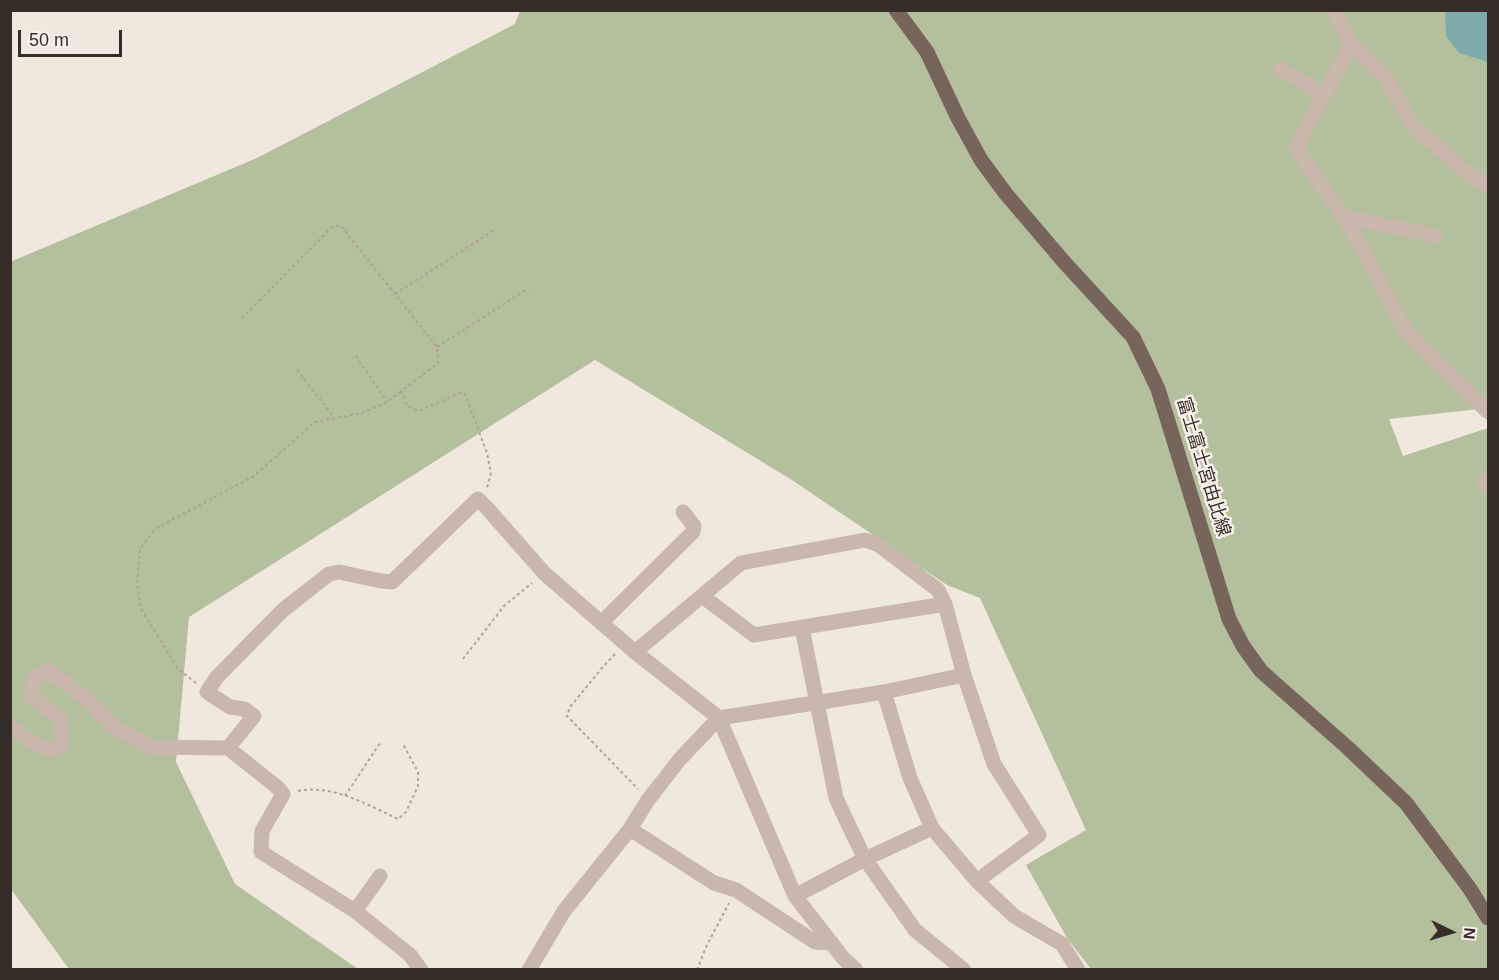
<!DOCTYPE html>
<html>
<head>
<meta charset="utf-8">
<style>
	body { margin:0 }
	#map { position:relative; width:1499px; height:980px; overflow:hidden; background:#f0e7dd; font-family:Helvetica,sans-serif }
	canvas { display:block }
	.frame { position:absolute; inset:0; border:12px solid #362d29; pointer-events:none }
	.north { position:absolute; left:1421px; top:902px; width:60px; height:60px; -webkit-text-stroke:4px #f8f1e9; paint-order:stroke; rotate:95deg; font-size:16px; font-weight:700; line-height:24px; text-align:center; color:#362d29 }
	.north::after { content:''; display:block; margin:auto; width:21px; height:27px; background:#362d29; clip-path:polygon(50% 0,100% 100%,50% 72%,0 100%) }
	.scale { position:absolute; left:18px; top:30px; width:104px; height:27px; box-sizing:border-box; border:3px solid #362d29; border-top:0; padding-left:8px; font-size:18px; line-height:21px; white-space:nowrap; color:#362d29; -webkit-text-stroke:4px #f8f1e9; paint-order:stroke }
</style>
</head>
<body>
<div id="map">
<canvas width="1499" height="980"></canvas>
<div class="frame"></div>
<div class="north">N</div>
<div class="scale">50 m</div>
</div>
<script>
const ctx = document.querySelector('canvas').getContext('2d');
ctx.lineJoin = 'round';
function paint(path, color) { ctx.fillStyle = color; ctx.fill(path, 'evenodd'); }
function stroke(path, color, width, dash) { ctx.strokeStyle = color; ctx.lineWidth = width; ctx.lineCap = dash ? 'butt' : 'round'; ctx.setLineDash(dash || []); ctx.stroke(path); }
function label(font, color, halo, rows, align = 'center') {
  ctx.font = font + ' Helvetica,"Noto Sans JP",sans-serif'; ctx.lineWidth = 5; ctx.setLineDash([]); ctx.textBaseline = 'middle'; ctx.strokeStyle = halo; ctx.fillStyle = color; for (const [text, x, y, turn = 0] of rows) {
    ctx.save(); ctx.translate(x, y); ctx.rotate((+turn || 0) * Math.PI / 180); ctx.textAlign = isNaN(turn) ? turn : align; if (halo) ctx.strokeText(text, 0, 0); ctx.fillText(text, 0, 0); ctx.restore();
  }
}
paint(new Path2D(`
	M520,11H1488V408L1389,419L1403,456L1488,428V969H1091L1067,938L1026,865L1086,830L980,598L947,585L792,480L595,360L189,617L176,762L235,884L358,969H69L11,889L10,262L257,158L515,24Z`), '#b4bf9e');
paint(new Path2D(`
	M1445,11H1488V62L1459,53L1446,36Z`), '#7eaaac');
stroke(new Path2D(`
	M395,294L496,229
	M242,318L332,227L340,225L437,347L438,363L401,391L407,405L415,410H422L459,393L465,394L487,453L491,473L487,488
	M437,347L529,288
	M356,356L387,402
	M297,370L334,417
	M615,654L602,668L570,707L567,716L638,789
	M463,659L504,606L532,583
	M196,683L178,669L141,609L137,583L140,549L155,529L254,476L315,422L362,413L387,402L401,391
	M298,791C332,784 368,805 398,819L406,812L418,786V772L403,744
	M345,796L380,743
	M697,970L706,947L729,903`), '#b4a194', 2, [3, 3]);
stroke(new Path2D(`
	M1333,10L1351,44L1385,77L1414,127L1476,180L1488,185
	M1351,44L1296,148L1351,229L1407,333L1488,412
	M1281,69L1324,95
	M1342,216L1435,236
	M1484,483L1488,478
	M702,596L754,635L945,604
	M601,623L693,532L694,526L683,512
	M802,628L836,798L849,826L865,859L915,930L964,970
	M635,652L741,563L865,540L879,545L938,590L945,604L964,675L994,764L1039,835L977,881L1014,916L1062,944L1078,970
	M884,692L910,778L932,828L977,881
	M10,726L33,743L52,750L62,744L60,719L31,696L34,679L47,671L64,681L85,698L114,727L150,747L228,748L277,787L283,794L262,831L261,852L355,911L410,955L421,970
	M228,748L254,716L244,709L230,707L207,692L217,677L283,610L329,574L339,572L381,581L392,582L478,499L487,508L544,573L635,652L719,718L795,896L843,958L856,970
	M630,829L714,883L736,890L815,942L832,943
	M795,896L865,859L932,828
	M355,911L380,876
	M529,970L564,911L630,829L648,800L680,759L719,718L884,692L964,675`), '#c8b7aa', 15);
stroke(new Path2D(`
	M896,10L927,52L958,118L981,160L1006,194L1064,262L1133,337L1158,389L1229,619L1243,646L1261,671L1348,748L1406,803L1470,889L1488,918`), '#77645b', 15);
label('18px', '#362d29', '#f8f1e9', [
	["富士富士宮由比線",1203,467,73]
]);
</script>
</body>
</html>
